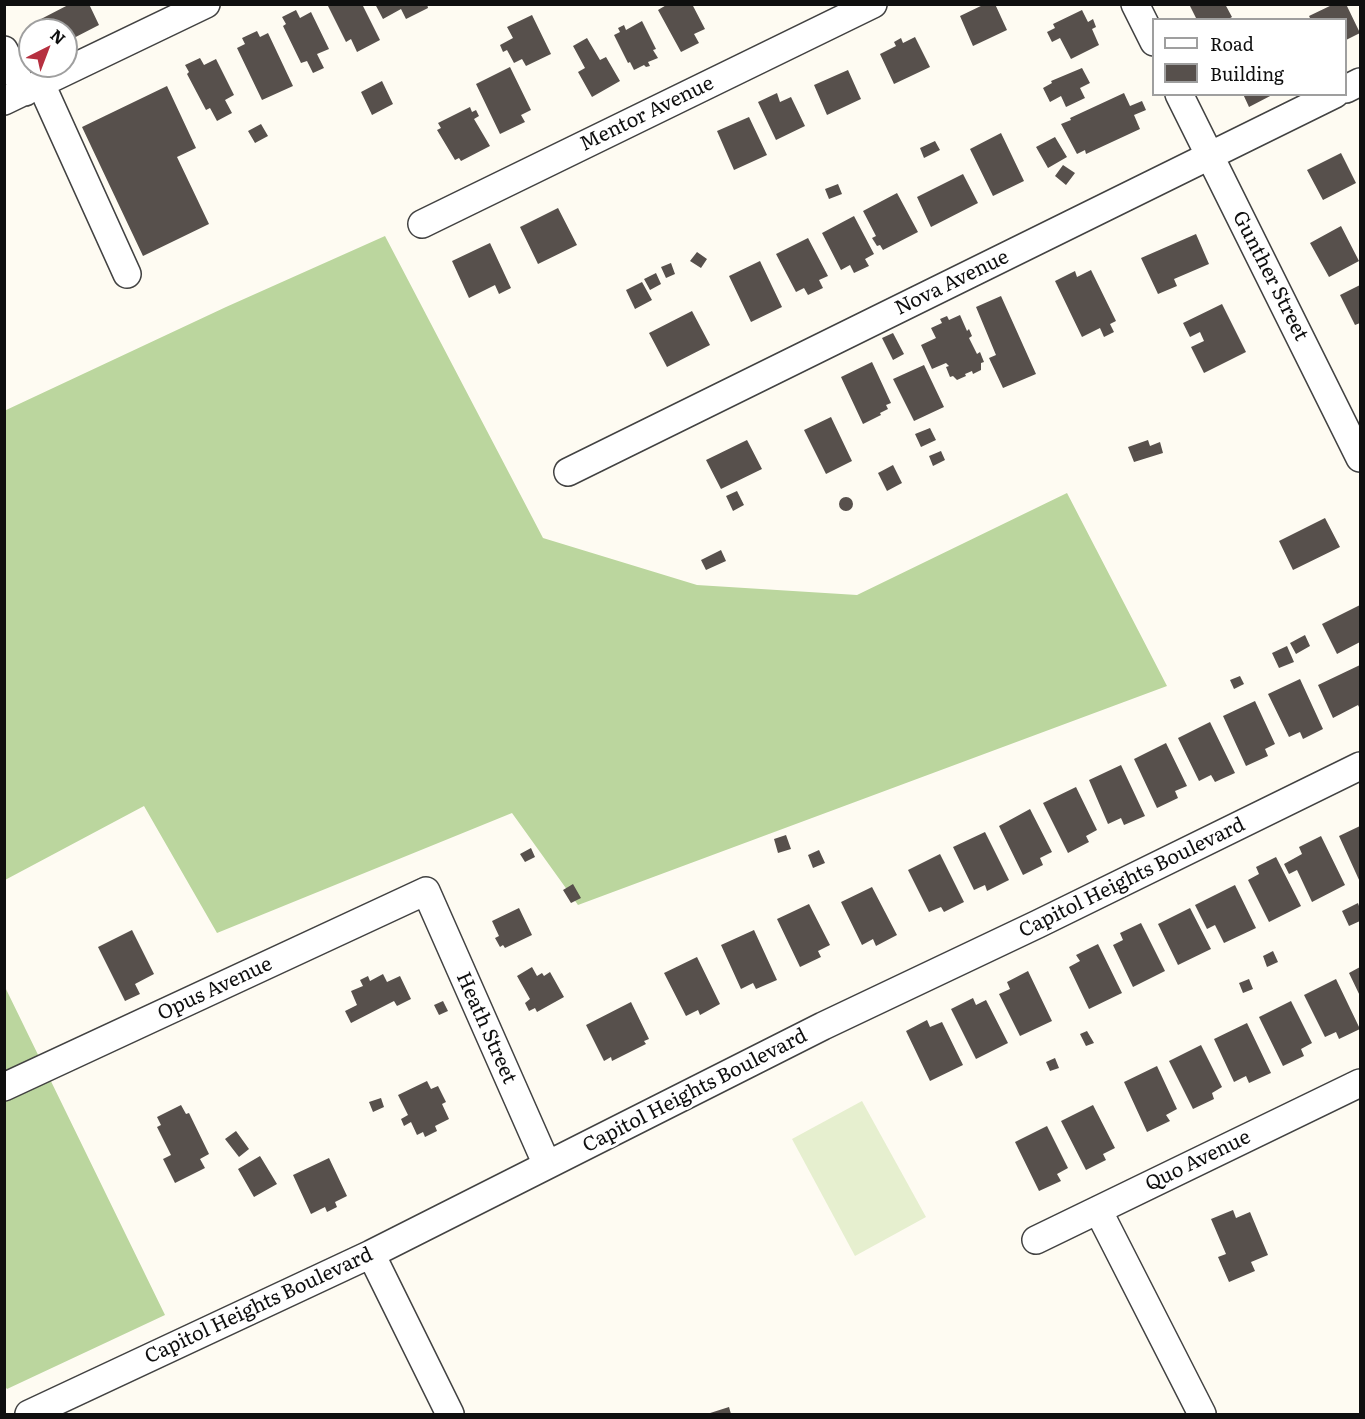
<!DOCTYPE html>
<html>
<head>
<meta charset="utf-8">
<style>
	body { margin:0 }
	#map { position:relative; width:1365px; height:1419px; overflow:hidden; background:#fefbf2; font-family:Literata,serif }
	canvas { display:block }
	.frame { position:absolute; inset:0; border:6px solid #0f0f0f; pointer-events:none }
	.legend { position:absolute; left:1152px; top:18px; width:195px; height:78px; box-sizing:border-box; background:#fff; border:2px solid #9f9f9f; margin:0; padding:8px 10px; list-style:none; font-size:18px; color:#0f0f0f }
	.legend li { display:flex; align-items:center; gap:12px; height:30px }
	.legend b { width:30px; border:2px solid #9f9f9f }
	.north { position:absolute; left:18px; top:18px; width:60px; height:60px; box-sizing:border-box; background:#fff; border:2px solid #9f9f9f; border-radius:50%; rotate:42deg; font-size:16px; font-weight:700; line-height:24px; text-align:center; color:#0f0f0f }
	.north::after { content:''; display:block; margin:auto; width:21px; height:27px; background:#b63040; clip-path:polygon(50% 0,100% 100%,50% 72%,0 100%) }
</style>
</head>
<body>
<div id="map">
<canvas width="1365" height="1419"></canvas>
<div class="frame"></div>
<ul class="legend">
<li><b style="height:8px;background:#fff"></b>Road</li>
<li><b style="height:16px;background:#57504c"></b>Building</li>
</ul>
<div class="north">N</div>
</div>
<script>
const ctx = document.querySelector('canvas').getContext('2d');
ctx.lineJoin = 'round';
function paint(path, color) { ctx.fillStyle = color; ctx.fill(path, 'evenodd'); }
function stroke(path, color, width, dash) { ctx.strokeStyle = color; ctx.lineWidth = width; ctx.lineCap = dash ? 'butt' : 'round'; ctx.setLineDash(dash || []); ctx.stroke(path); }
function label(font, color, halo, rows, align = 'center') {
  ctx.font = font + ' Literata,serif'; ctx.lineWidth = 6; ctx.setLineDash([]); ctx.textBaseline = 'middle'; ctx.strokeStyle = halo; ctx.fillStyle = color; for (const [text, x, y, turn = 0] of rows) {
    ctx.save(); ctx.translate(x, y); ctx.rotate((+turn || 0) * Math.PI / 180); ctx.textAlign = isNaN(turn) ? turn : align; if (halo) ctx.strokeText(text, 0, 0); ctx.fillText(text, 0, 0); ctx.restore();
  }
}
paint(new Path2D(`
	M385,236L543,538L697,585L857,595L1067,493L1167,686L578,905L512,813L217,933L144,806L5,880L4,411L226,307Z
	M4,985L165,1315L7,1389L4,1385Z`), '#bbd69e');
paint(new Path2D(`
	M862,1101L926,1217L855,1256L792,1139Z`), '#e6efcf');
paint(new Path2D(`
	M70,4H89L99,25L66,42V30H46L41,19Z
	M327,4H362L380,40L357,52L351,39L346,42Z
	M375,4H427L428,8L406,19L401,9L383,19Z
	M668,4H692L705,29L694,34L699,43L681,52L658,10Z
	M985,4H995L1007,30L973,46L960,16Z
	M1189,4H1225L1232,17L1227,20H1197Z
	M1334,4H1346L1360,33L1346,40V20H1311L1309,16Z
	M296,10L300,18L311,12L329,49L317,54L324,68L313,73L307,61L301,63L283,26L286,24L282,17Z
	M1082,10L1088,22L1093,19L1096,27L1092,29L1099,45L1071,59L1060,38L1052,42L1047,32L1055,28L1053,24Z
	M532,15L551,54L526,66L522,59L514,63L507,50L503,52L500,45L513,38L507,27Z
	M642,21L656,49L653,50L658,58L648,62L650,66L646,67L644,65L634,70L630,62L628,63L614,35L620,32L618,28L624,25L626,30Z
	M257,31L260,37L268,33L293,86L262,100L237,48L245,44L242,38Z
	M915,37L930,67L894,84L880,54L896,46L894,42L901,38L903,43Z
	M587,38L600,60L606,57L620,81L592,97L578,72L585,68L573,46Z
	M200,58L204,65L216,59L234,95L225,100L232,113L217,121L210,108L206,110L187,74L189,72L185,65Z
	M510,67L531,110L521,115L525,122L500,134L476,84Z
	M1082,68L1090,83L1080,88L1085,98L1066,107L1061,96L1050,102L1043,88L1052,83L1051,81Z
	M848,70L861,99L827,115L814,85Z
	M382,81L393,104L372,115L361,92Z
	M167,86L196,148L177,157L209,224L143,256L82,127Z
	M777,93L780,102L791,97L805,126L776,140L758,102Z
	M1124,93L1130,106L1142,101L1146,110L1134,115L1140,129L1086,154L1085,150L1077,154L1061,124L1071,120L1070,118Z
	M1243,94H1274L1249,107Z
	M470,107L472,112L476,110L479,116L474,119L490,146L461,161L459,158L455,160L437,130L441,128L438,123Z
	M749,117L767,155L734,170L717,131Z
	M261,124L268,136L255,143L248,131Z
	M1001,133L1024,181L993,196L970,149Z
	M1055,137L1067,157L1048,168L1036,147Z
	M935,141L940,150L924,158L920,148Z
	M1341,153L1356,183L1323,200L1307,170Z
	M1063,165L1075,173L1066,185L1055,176Z
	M963,174L978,203L931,227L917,197Z
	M838,184L842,194L829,199L825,189Z
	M897,193L918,232L883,250L880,245L877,246L872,238L876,236L863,211Z
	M558,208L577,245L538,264L520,227Z
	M854,216L874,254L865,259L869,266L854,273L850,265L841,270L822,233Z
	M1341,226L1359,261L1329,277L1310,243Z
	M1196,234L1209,264L1174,279L1177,286L1158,294L1141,258Z
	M808,238L828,276L819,280L823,288L808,295L804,288L796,292L776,254Z
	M490,243L511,288L499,294L495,285L469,298L452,261Z
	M697,252L707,259L701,268L690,261Z
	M760,261L782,307L751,322L729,276Z
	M671,263L675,274L666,278L661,267Z
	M1091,270L1116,321L1110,324L1114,332L1104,337L1100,328L1082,337L1055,281L1075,271L1077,277Z
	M656,273L661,284L650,290L644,279Z
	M642,282L652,300L635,309L626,290Z
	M1360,285V323L1355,325L1340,295Z
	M1001,296L1036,374L1003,388L989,358L996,355L976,307Z
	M1222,304L1246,352L1204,373L1191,347L1204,341L1200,332L1190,337L1183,323Z
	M692,311L710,345L667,367L649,333Z
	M960,315L967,331L969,329L972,336L969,338L977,354L980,352L984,362L981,363V370L973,374L972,371L965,374L966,376L957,380L953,376L950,377L946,367L949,366L946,363L932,369L921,345L936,338L931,328L942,323L940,319L947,316L949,320Z
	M893,333L904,354L893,360L882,338Z
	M872,362L891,403L886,405L888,409L880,413L881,415L863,424L841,377Z
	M924,365L944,407L914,421L893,379Z
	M831,417L852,461L826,474L804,430Z
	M930,428L936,440L921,447L915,434Z
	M747,440L762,469L721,489L706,460Z
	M1148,440L1150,446L1160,442L1163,453L1134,462L1128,447Z
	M941,451L945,460L933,466L929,456Z
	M893,465L902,483L887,491L878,473Z
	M737,491L744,505L733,511L726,496Z
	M839 504a7 7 0 1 1 14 0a7 7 0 1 1-14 0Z
	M1325,518L1340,547L1293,570L1279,541Z
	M721,550L726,561L706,570L701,560Z
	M1360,605V642L1337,654L1322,624Z
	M1305,635L1310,646L1296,654L1290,643Z
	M1287,646L1294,662L1279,668L1272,653Z
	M1360,665V709L1358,705L1333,718L1318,685Z
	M1240,676L1244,684L1234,689L1230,680Z
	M1300,679L1323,729L1303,739L1300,732L1289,737L1268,694Z
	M1255,701L1275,744L1265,749L1268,756L1246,766L1223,716Z
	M1210,722L1235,773L1215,782L1211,775L1199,781L1178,738Z
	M1166,743L1187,786L1175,791L1178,798L1157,808L1134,759Z
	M1121,765L1145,816L1124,825L1121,818L1108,824L1089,780Z
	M1076,787L1097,830L1086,836L1089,842L1068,853L1043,803Z
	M1030,809L1052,852L1040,858L1043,865L1023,875L999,826Z
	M1360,826V882L1339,836Z
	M985,832L1009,880L987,891L985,885L974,890L953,847Z
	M786,835L791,849L778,853L774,839Z
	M1321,836L1345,885L1312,902L1297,870L1289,874L1284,864L1302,854L1299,847Z
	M531,848L535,857L525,862L520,854Z
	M819,850L825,863L813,868L808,855Z
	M940,854L964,902L944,912L941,907L929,912L908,870Z
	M1276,857L1301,906L1269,922L1248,880L1259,874L1256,867Z
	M573,884L581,898L571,903L563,890Z
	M1235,885L1256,928L1224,943L1215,925L1207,929L1195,905Z
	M872,887L897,935L876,946L873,939L862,945L841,902Z
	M1358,903L1360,909V921L1349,926L1342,911Z
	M809,904L830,945L818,951L821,957L800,967L777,919Z
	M519,908L532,935L505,948L503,945L500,947L495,938L499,936L492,921Z
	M1190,908L1211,949L1178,965L1158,924Z
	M1141,923L1165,971L1133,987L1113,945L1123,940L1120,933Z
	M132,930L154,974L135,984L140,994L125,1001L98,947Z
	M754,930L777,980L756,989L753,983L741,989L721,945Z
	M1098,944L1122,993L1089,1009L1069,967L1080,961L1076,955Z
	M1273,951L1278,962L1267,967L1263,956Z
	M697,957L720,1004L700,1015L698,1010L686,1016L664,973Z
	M532,967L537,976L542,973L544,976L550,972L564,997L537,1012L535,1008L529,1011L525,1003L530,999L517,976Z
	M1360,967V996L1349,973Z
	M1028,971L1052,1021L1020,1036L999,994L1010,989L1007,982Z
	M383,974L387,982L400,976L411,999L397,1006L394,1001L351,1023L345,1011L357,1005L351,991L363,986L360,980L368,976L370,981Z
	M1249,979L1253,989L1243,993L1239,983Z
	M1336,979L1360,1029L1339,1039L1336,1032L1325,1037L1304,995Z
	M973,998L976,1005L986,1000L1008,1043L976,1059L951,1009Z
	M443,1001L448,1011L439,1015L434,1005Z
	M1291,1001L1312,1043L1301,1049L1304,1056L1283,1066L1259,1017Z
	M631,1002L649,1039L644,1041L646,1044L612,1061L611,1057L604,1061L586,1025Z
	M927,1020L930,1027L942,1022L963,1065L930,1081L906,1031Z
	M1247,1023L1271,1073L1249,1083L1246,1076L1234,1082L1214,1039Z
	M1087,1031L1094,1043L1086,1046L1080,1034Z
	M1201,1045L1222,1087L1212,1093L1214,1099L1193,1109L1169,1061Z
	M1055,1058L1059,1068L1050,1071L1046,1062Z
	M1157,1066L1177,1109L1166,1115L1170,1121L1147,1132L1124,1082Z
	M427,1081L431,1089L438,1086L446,1102L442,1104L449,1119L435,1126L437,1131L425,1137L423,1132L417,1135L411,1122L404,1126L401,1119L408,1115L398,1095Z
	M381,1098L384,1107L373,1112L369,1102Z
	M181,1105L186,1114L189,1113L209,1154L200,1159L205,1168L175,1183L163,1159L171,1155L157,1127L161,1125L157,1117Z
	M1093,1105L1115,1148L1103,1154L1106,1160L1086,1170L1061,1121Z
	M1047,1126L1068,1168L1057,1174L1061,1181L1039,1191L1015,1142Z
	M236,1131L249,1149L239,1157L225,1139Z
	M260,1156L277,1184L254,1197L238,1169Z
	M329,1158L347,1196L335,1202L337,1207L327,1212L325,1207L311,1214L293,1175Z
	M1233,1210L1236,1218L1250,1212L1268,1255L1251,1262L1255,1271L1229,1282L1218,1257L1226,1254L1211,1219Z
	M729,1407L731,1414H707Z`), '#57504c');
const minor = new Path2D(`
	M1135,4L1154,42
	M4,50L25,92
	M41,84L127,274
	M1346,89L1360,82
	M1179,94L1360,458
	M4,101L206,4
	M422,224L873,4
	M568,472L1335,94
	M4,1087L426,891L547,1165
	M1098,1210L1202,1414
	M1036,1240L1360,1083
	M371,1254L450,1414
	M29,1414L371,1254L823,1026L1038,924L1360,766`);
stroke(minor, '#424242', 30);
stroke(minor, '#fff', 27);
label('20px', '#0f0f0f', '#fff', [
	["Mentor Avenue",647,114,-26],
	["Gunther Street",1270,276,63],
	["Nova Avenue",952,283,-26],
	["Capitol Heights Boulevard",1132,878,-26],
	["Opus Avenue",215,989,-25],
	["Heath Street",486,1028,66],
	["Capitol Heights Boulevard",695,1091,-27],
	["Quo Avenue",1198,1161,-26],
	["Capitol Heights Boulevard",259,1306,-25]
]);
</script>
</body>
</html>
